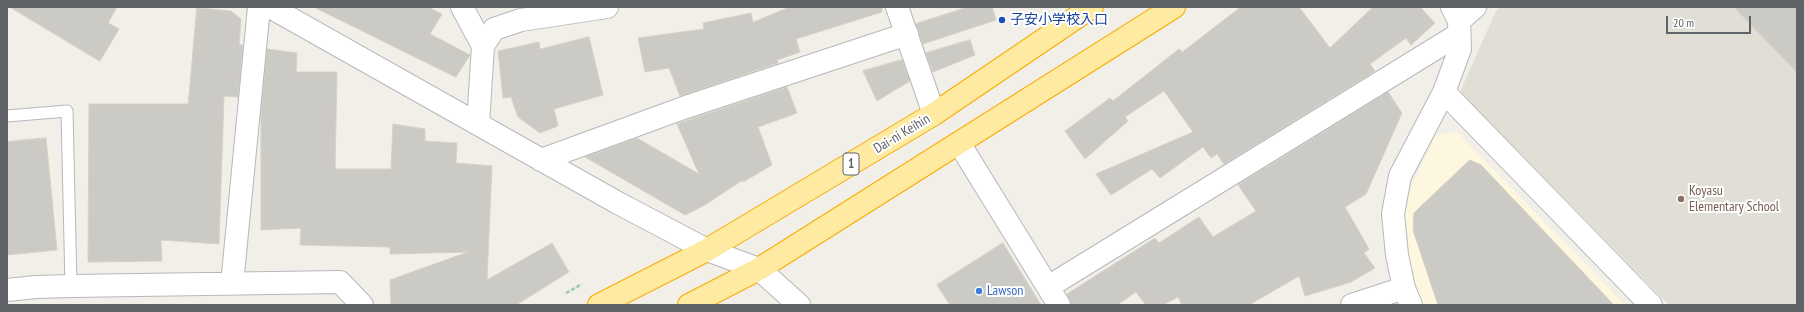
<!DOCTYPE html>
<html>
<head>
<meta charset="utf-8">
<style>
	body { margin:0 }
	#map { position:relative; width:1804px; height:312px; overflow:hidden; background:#f1efe8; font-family:"PT Sans Narrow",sans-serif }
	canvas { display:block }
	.frame { position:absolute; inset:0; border:8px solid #5f6368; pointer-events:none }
	.scale { position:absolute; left:1666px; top:16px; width:85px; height:18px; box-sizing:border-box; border:2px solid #5f6368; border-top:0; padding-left:5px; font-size:12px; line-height:14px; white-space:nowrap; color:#5f6368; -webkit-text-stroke:3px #fff; paint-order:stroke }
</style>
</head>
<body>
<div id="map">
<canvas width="1804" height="312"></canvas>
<div class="frame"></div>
<div class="scale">20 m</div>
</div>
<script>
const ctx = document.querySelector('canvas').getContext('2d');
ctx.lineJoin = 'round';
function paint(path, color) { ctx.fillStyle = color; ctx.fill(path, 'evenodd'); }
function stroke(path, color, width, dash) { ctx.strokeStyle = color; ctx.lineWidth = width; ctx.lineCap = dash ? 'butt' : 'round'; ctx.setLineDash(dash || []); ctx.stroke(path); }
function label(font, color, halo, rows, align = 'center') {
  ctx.font = font + ' "PT Sans Narrow","Noto Sans JP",sans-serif'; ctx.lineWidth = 4; ctx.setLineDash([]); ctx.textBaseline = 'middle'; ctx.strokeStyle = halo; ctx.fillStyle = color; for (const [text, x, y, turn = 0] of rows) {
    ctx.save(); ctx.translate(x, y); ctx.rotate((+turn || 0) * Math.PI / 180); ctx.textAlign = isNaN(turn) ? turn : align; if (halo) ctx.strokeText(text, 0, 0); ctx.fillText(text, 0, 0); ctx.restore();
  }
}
paint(new Path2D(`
	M1457,132L1625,305H1419L1402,245V206L1436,135Z`), '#fef7e0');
paint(new Path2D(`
	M1500,7H1797V305H1669L1460,92L1496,11Z`), '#e1ded6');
const building = new Path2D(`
	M10,7H117L108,23L119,29L100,61Z
	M314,7H428L442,14L430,34L470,55L456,77Z
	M790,7H882V12L796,39L800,52L777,60L778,63L680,96L669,68L645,72L638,38L704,29L703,23L751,13L753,22Z
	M968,7H992L996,20L923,44L916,24Z
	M1241,7H1299L1330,48L1373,7H1420L1435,23L1411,45L1406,38L1370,64L1375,71L1224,164L1217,154L1211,158L1203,147L1160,178L1152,169L1111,195L1096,174L1193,132L1164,91L1125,117L1128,121L1085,159L1065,131L1110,98L1113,101L1179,49L1182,52Z
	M1734,7H1797V72Z
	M197,8L231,11L241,19L239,45H243L238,97L224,96L219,244L161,240L162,261L88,262L89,104H188Z
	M589,37L603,95L554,109L558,126L540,133L518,117L511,97L503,98L498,51L539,42L540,49Z
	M970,40L975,55L933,72L926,53Z
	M267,49L297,53L296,72H337L335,169H391L393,124L425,129V141L457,143L456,163L492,166L487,280L552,243L569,272L516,305H391L390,280L468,252L390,254V247L300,245L301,228L261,230V113Z
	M902,60L910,81L877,101L863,71Z
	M787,87L797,113L758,127L772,165L743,182V180L703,206L685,215L585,157L637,138L699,174L677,124Z
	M1388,92L1402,113L1366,194L1345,207L1369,249L1364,253L1375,268L1351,282L1305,296L1299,276L1249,305H1182L1178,297L1163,305H1146L1136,292L1117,305H1071L1067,294L1155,238L1159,243L1199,217L1213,237L1256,211L1238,185Z
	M46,138L57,250L7,255V142Z
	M1470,160L1481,165L1614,305H1438L1413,230L1414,213Z
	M1003,243L1041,305H950L937,285Z`);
paint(building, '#cccac5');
stroke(building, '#d6d1c6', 1);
const service = new Path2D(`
	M7,116L67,111L71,286`);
const minor = new Path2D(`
	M462,7L483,46
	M897,7L934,114
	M1459,21L1475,7
	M1444,92L1651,305
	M959,143L1059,305
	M541,160L686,107L907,34
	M232,284L259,7
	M1048,287L1459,34
	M7,290L36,287L71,286L340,282L362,305
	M1352,305L1404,288
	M1411,305L1404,288L1397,255L1393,214L1400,176L1444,92L1460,49L1459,21L1452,7`);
const tertiary = new Path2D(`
	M270,7L618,203L707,250L759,269L799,305
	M478,124L483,46L494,29L521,20L607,7`);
const trunk = new Path2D(`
	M599,305L707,250L934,114L1092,7
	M689,305L759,269L1174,7`);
stroke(service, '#b5b8bc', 13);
stroke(minor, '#b5b8bc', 24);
stroke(tertiary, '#b5b8bc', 24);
stroke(trunk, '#f9ab00', 24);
stroke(new Path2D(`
	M566,293L582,284`), '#9cc7a9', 2.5, [4, 2]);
stroke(service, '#fff', 11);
stroke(minor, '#fff', 22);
stroke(tertiary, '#fff', 22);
stroke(trunk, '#feeaa1', 22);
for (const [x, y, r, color] of [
	[1002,20,4,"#1a4fb4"],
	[1681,199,4,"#8d6e63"],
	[979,291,4,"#3f7fe0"]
]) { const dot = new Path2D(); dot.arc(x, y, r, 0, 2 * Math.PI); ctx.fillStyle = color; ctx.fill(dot); stroke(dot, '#fff', 1.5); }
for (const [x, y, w] of [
	[851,164,16]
]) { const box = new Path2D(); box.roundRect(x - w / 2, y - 11, w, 22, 3); ctx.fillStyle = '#fff'; ctx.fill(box); stroke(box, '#5f6368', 1); }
label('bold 13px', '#5f6368', null, [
	["1",851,164]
]);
label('14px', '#164399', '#fff', [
	["子安小学校入口",1010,20]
], 'left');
label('14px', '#5f6368', '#fff', [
	["Dai-ni Keihin",902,134,-31]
]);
label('14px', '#785e54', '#fff', [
	["Koyasu",1689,191],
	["Elementary School",1689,207]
], 'left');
label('14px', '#366cbe', '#fff', [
	["Lawson",987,291]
], 'left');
</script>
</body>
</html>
